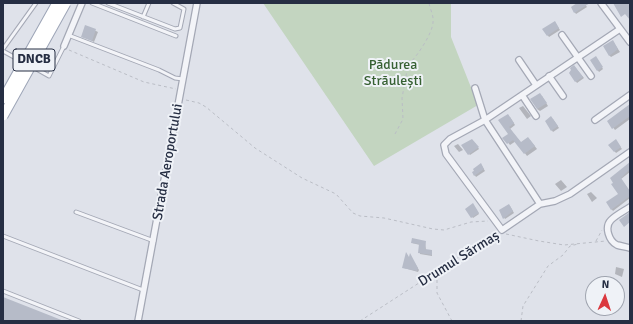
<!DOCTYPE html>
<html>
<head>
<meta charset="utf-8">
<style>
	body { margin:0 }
	#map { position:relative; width:633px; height:324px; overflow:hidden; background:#dfe2ea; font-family:Signika,sans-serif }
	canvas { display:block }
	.frame { position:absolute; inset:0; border:4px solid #262e43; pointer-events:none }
	.north { position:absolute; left:585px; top:276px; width:40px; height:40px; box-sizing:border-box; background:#eff2f7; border:1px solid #9fa4af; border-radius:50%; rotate:3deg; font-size:11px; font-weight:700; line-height:16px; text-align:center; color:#262e43 }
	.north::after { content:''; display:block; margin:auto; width:14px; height:18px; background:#db383f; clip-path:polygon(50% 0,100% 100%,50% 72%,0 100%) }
</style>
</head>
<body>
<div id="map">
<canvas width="633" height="324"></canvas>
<div class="frame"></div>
<div class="north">N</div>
</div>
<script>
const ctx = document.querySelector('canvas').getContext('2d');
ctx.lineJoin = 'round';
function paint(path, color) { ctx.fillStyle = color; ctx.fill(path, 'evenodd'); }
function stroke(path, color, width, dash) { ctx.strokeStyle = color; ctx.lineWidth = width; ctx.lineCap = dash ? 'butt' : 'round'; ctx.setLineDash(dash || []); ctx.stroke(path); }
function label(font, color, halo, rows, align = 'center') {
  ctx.font = font + ' Signika,sans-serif'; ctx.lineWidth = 4; ctx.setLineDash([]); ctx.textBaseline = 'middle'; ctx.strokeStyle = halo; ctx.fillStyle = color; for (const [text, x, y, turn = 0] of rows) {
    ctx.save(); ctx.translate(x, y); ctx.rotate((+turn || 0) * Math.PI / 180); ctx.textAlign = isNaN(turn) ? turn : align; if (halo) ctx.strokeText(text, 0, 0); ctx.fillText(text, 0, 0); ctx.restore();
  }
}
paint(new Path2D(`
	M263,3H451V37L478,105L374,166Z`), '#c3d5c0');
paint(new Path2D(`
	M579,3H584L587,7L576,14L572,8Z
	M556,24L560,30L549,37L544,30Z
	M86,26L98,32L94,42L82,36Z
	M614,43L620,52L611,57L609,55Z
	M597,59L603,69L599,72L591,61Z
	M574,66L584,78L577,83L570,73Z
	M542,96L548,106L540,111L537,109Z
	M630,105V119L615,130L608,121Z
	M523,106L531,116L527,119L519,108Z
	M510,117L515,125L510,129L521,143L530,140L537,149L527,156L516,141L510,145L504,138L509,134L500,121Z
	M553,119L559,128L553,132L546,121Z
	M617,142L622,149L616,153L610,145Z
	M475,143L479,149L470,155L469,154Z
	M458,144L463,150L459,152L454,146Z
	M630,164V172L621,179L630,192V198L613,211L607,203L620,194L613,185Z
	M482,166L485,171L476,177L473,172Z
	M561,180L567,187L561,191L555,184Z
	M591,192L597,198L592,202L587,194Z
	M474,206L479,214L473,218L466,209Z
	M510,206L514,213L505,219L500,211Z
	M425,242L426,250L432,251V256L420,254V245L412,243Z
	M410,255L419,270L418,272L404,268L410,259Z
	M616,267L624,269L622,277L615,274Z`), '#0003');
paint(new Path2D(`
	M577,3H590L574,13L571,7Z
	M613,3H630V20L625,14L621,17Z
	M555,21L559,28L547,36L542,29Z
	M85,25L96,29L92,41L81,37Z
	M613,40L618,49L609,56L603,46Z
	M596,56L603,67L597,71L590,60Z
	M574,65L583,77L575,82L569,73L571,70L570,68Z
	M540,93L547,103L537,109L530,99Z
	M630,104V116L612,129L607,121Z
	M508,114L514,123L509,127L521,142L528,137L535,146L524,154L513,140L507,144L502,138L508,134L498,120Z
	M551,116L558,126L551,131L545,121Z
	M472,139L479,147L468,155L461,145Z
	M616,139L621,147L614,152L608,145Z
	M630,162V169L621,178L630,191V196L611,210L606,202L618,194L611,184L613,183L610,178Z
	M481,163L484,169L474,176L472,172L474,171L473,169Z
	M473,203L479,213L471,218L465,209Z
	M509,204L513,211L503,219L499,210Z
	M630,212V222L624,227L619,220Z
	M412,238L426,241L425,249L432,250V255L418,253L419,244L411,243Z
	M406,252L409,257L410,253L418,268L417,271L402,268Z
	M3,297L64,321H3Z`), '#b6bbc8');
const service = new Path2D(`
	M92,3L176,36
	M108,3L175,29L180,28L184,9L173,3
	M143,17L149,3
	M68,35L159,70L175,78L183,79
	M3,49L36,3
	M3,51L23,62
	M33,67L49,76L64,46
	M76,212L154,241
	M3,236L143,290
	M3,291L79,321`);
const minor = new Path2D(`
	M601,3L630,42
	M620,29L485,120L450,139L444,145L446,154L502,230L540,204L555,201L570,194L630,152
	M562,35L591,76
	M64,46L82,3
	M519,60L536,85
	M549,76L563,96
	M475,88L485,120L540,204
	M522,95L536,116
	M595,120L630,95
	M630,207C624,211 616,215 611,220C604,227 609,241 617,245C621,246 626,247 630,248
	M138,321L197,3`);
stroke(service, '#a4a8b5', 5);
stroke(minor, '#a4a8b5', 8);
stroke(new Path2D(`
	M69,50L144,82L176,89
	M186,100L199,103L206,107L255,148L302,178L336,194L353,213L360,216L384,218L433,229L444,230L471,222L488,221
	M395,134L403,119L402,98L408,65C416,58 433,33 433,22C434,16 430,9 429,3
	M506,234L539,241L564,245L606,241
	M596,241L602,230
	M437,274V293L452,321
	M360,321L498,232
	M521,321L523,306L548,266L563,255L570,246L578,244`), '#babdc5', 1, [3, 3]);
stroke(service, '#f3f4f8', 3);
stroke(minor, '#f3f4f8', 5.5);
const primaryBridge = new Path2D(`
	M3,99L57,3
	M3,116L66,3`);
stroke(primaryBridge, '#9da5b7', 11, []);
stroke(primaryBridge, '#fff', 9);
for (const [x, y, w] of [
	[34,60,42]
]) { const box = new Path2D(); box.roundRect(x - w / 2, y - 11, w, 22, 3); ctx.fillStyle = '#eff2f7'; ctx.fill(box); stroke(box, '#262e43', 1); }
label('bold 13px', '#262e43', null, [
	["DNCB",34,60]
]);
label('14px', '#366032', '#eff2f7', [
	["Pădurea",393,65],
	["Străulești",393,81]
]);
label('14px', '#262e43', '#eff2f7', [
	["Strada Aeroportului",168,162,-80],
	["Drumul Sărmaș",459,259,-32]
]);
</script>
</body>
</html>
